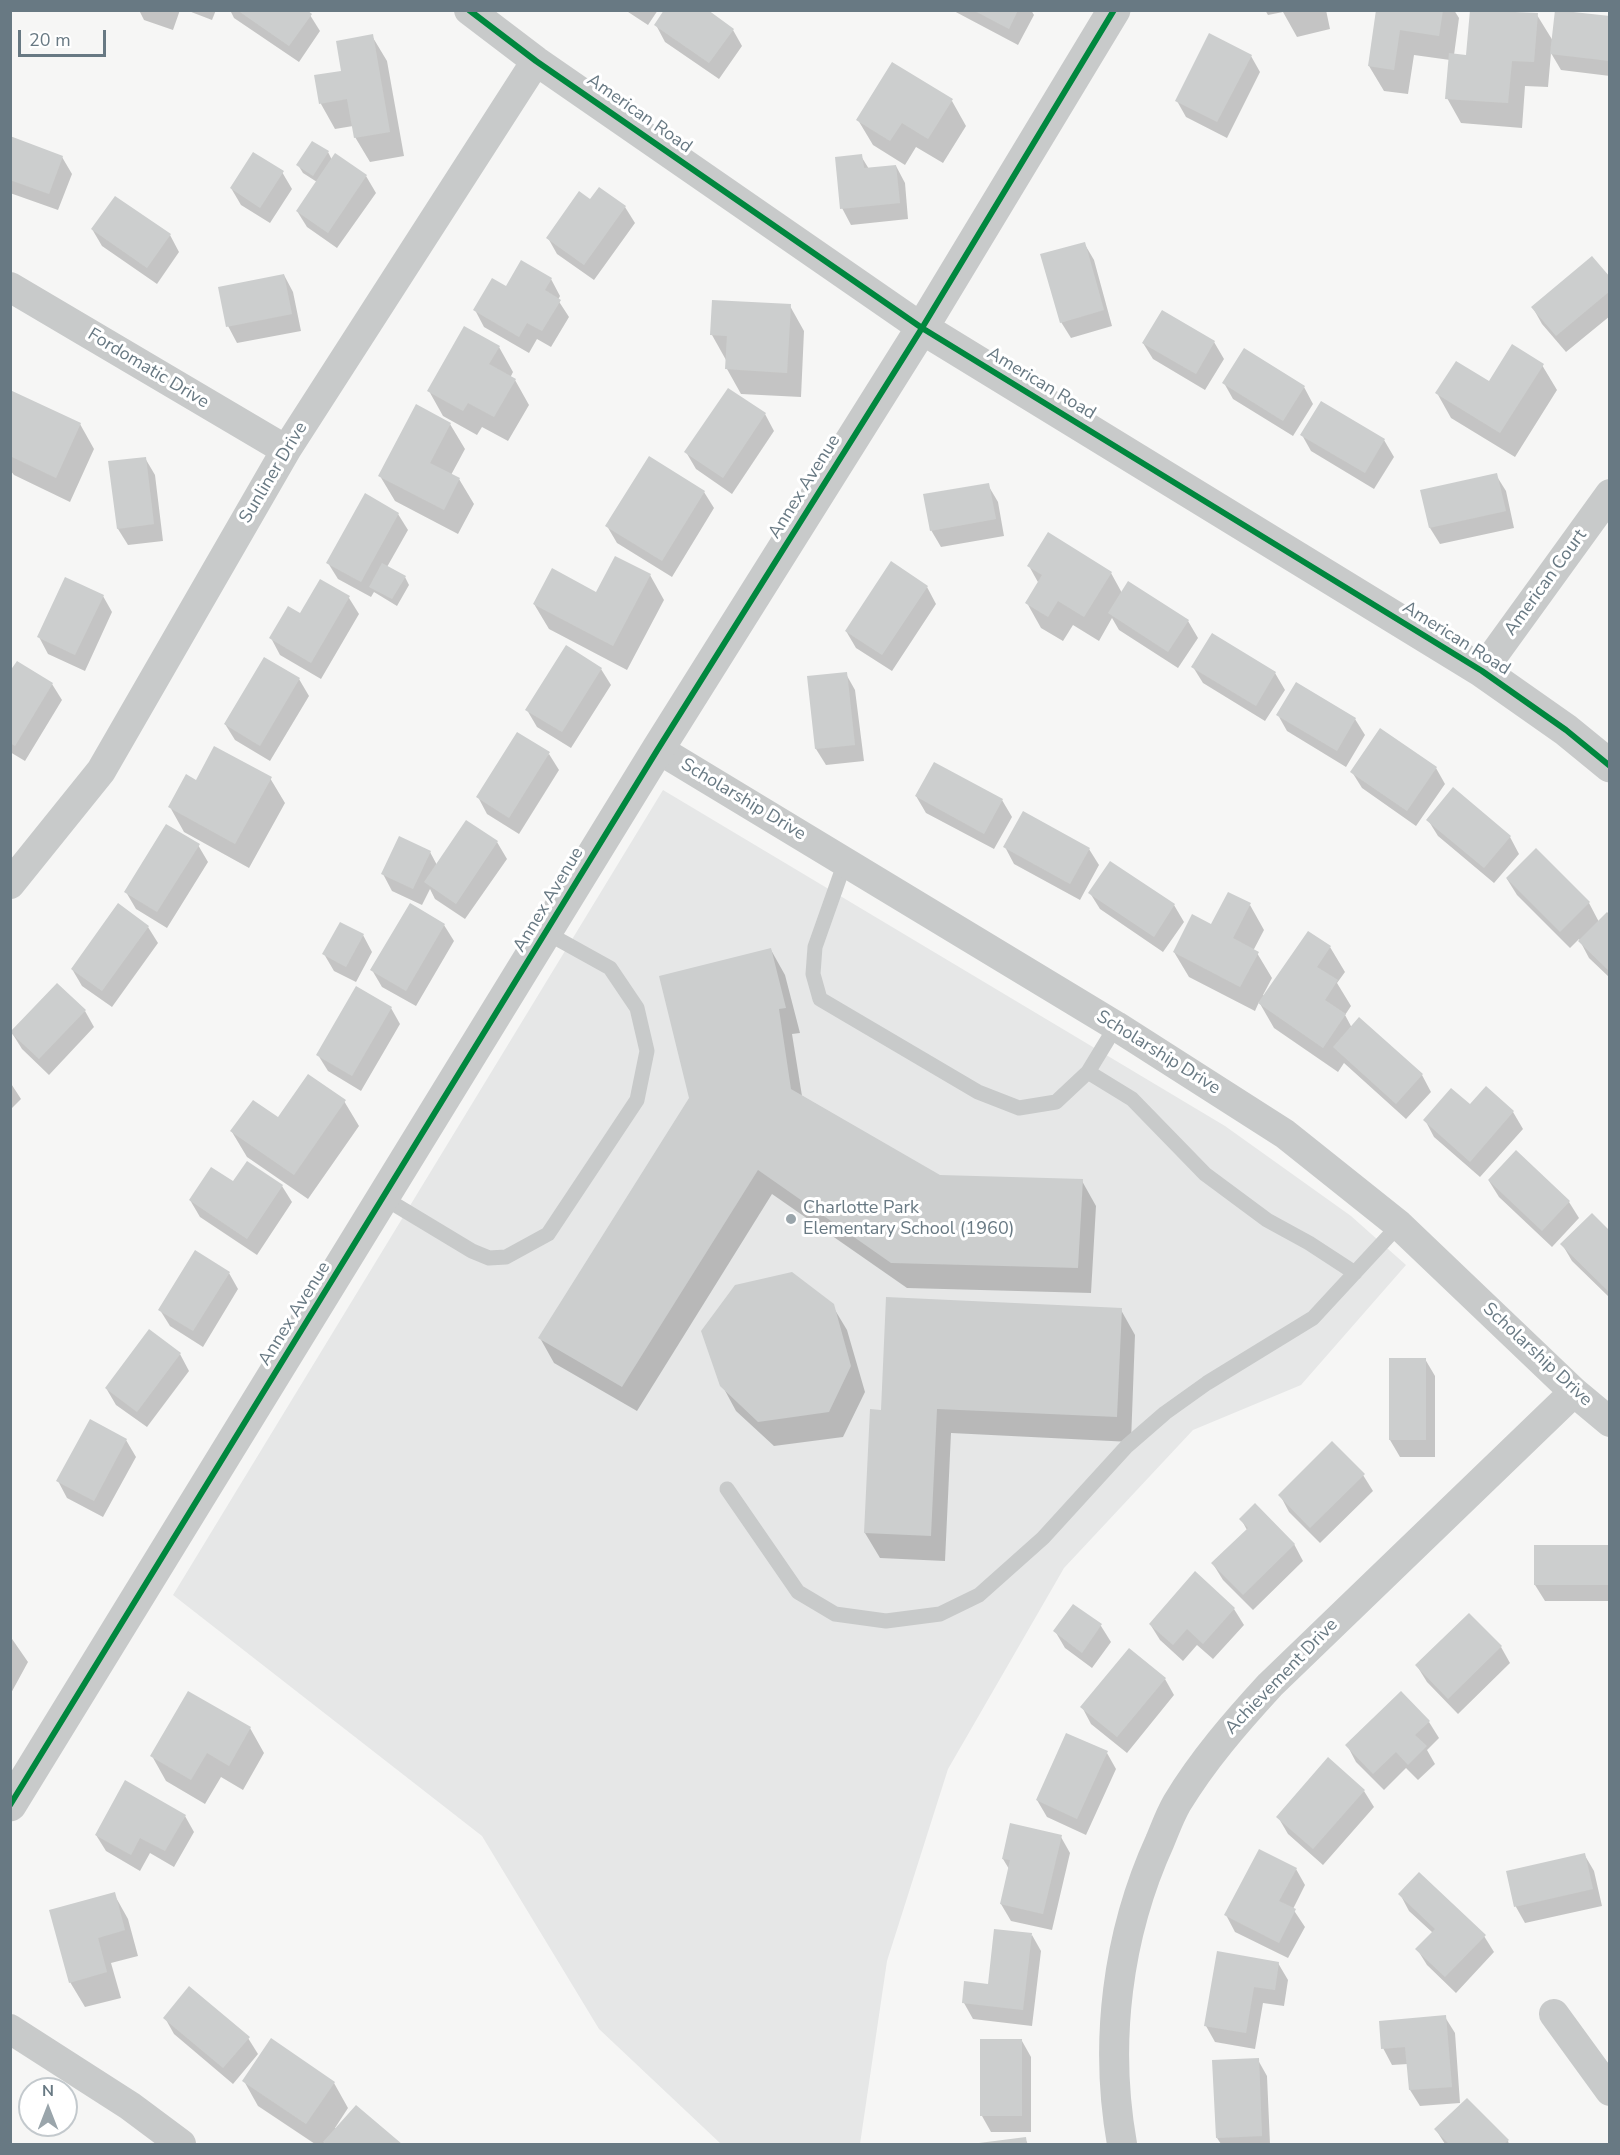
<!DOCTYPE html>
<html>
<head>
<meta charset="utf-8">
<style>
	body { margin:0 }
	#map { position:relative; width:1620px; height:2155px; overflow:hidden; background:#f6f6f5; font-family:"Nunito Sans",sans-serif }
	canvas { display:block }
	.frame { position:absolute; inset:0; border:12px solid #687983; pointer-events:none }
	.north { position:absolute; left:18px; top:2077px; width:60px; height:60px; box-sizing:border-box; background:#fff; border:2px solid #c3c9cd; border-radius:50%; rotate:0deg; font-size:16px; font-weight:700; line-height:24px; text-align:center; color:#687983 }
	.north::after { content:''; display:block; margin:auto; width:21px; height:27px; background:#9aa5ab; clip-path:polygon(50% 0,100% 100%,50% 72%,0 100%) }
	.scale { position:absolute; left:18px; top:30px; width:88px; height:27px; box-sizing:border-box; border:3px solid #687983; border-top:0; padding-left:8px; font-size:18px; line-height:21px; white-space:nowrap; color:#687983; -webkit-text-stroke:4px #fff; paint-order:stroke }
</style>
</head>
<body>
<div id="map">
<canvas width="1620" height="2155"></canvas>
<div class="frame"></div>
<div class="north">N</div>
<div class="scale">20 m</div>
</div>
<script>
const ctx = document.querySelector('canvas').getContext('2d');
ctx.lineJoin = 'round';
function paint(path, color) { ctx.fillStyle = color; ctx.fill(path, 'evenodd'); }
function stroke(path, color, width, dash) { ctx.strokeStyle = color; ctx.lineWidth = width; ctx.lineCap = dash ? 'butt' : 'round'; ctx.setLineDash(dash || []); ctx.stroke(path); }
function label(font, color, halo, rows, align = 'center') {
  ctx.font = font + ' "Nunito Sans",sans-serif'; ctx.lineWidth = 6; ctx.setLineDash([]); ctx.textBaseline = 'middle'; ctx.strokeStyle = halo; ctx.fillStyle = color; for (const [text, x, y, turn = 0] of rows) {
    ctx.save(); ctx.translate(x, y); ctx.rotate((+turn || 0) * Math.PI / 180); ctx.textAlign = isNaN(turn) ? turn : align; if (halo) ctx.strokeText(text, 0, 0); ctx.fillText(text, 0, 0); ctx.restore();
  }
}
paint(new Path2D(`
	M663,790L1225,1126L1351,1216L1406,1265L1301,1385L1193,1430L1064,1568L948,1769L887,1961L860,2144H721L599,2029L482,1836L173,1595Z`), '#e6e7e7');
paint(new Path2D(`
	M139,10H180L173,30L144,20Z
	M186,10H216L212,20Z
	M230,10H304L310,15L320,31L299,62L234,18Z
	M625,10H658L648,25Z
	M952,10H1031L1034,15L1018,45Z
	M1265,10H1326L1330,29L1297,37L1283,12L1268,15Z
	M1378,10H1454L1459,18L1454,55L1468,56L1471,10L1537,15L1553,41L1610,18V76L1561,70L1551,53L1548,87L1525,86L1522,128L1461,123L1447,98L1450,60L1414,55L1408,94L1384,91L1369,66Z
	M656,25L733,30L742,46L719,79L665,42Z
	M372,36L387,61L404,156L370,162L355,137L353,126L335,129L321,104L316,77L343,72Z
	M1251,56L1260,72L1227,138L1186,117L1177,101Z
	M952,101L966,126L943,163L916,147L905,165L873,145L858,120Z
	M10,138L62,157L72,174L58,210L10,193Z
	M328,152L332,160L366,176L376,193L337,248L307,227L297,211L317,182L303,173L298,165Z
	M861,156L869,169L896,166L905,183L908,219L851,225L842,208Z
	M282,172L292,189L270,223L241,205L231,188Z
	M590,201L625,207L635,223L594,280L557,254L548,238Z
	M92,229L170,235L179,252L157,284L102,246Z
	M1084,243L1094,260L1112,326L1071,338L1061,322Z
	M284,275L293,292L301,331L237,343L228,326Z
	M551,279L560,296L558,300L569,317L551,347L537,339L529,353L484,327L475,310L507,288Z
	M1610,280V316L1566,352L1542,324L1533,308Z
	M790,306L804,331L801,397L741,394L727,369L726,360L712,335Z
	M1162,312L1214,342L1224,359L1205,390L1153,359L1143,343Z
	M499,347L513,372L510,378L515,380L529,405L508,441L482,427L477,435L443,416L429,391Z
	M1542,365L1557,390L1515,457L1451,418L1437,393L1490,383Z
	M1224,383L1304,387L1313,404L1293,436L1233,399Z
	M10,392L80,424L94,449L70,502L14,475L10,470Z
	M765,414L774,431L732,494L696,469L686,452Z
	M450,424L465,449L451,475L459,479L474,504L458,534L395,501L380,476Z
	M1302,435L1384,440L1394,457L1374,489L1311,451Z
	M145,458L155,475L163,541L128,545L118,529L110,463Z
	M1496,475L1506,491L1514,528L1440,544L1430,528L1422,492Z
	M988,485L998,502L1004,536L941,547L931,530Z
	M704,492L714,508L672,577L617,543L607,526Z
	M398,514L408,530L387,567L405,577L409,585L397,606L374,592L371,597L338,579L328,563Z
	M1029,566L1111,573L1122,593L1129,583L1188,621L1198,638L1178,668L1119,630L1112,618L1099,641L1073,625L1063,641L1041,628L1027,603L1039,584Z
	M650,575L664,600L627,670L549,629L534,604L597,594Z
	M321,581L349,598L359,614L321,679L280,655L271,638L301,615Z
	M927,587L936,604L892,671L856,648L846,631Z
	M103,596L112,612L85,671L48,654L39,637Z
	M265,659L299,679L309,696L270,761L235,740L225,724Z
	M1193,667L1275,673L1285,690L1265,721L1203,683Z
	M601,669L611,685L571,748L537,727L527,710Z
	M10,674L52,684L62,700L25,761L10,752Z
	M846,674L855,690L864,761L826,765L816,749L808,678Z
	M1278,715L1355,719L1365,735L1346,767L1287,731Z
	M549,754L559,770L519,834L487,814L478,797Z
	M1436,768L1445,784L1416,826L1362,788L1352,772Z
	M270,778L285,803L249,868L184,832L170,807L196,782Z
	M1454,790L1510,837L1519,854L1494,883L1438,836L1428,820Z
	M916,796L1002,800L1012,817L994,849L926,813Z
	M497,842L507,859L465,919L435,899L430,889L422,905L392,891L383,874L430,852L437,865Z
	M198,845L208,862L167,928L136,909L126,892Z
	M1005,847L1089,849L1099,865L1080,900L1014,864Z
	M1536,850L1589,903L1599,922L1610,917V978L1589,958L1579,939L1570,948L1517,895L1507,879Z
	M1090,893L1174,905L1184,922L1163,952L1100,909Z
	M1250,905L1264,930L1253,951L1257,953L1272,978L1263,995L1265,996L1330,947L1345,972L1337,983L1351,1006L1345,1015L1352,1028L1422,1075L1431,1092L1406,1119L1344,1063L1338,1072L1274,1028L1259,1002L1255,1011L1189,977L1174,952L1212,926Z
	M444,925L454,941L416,1006L382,987L372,970Z
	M148,927L158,943L112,1007L82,986L72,969Z
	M363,935L372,952L356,982L334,971L324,954Z
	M771,950L785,975L800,1033L792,1034L802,1096L939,1176L1082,1181L1096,1206L1091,1293L907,1288L772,1194L637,1411L554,1363L540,1338L691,1099Z
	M391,1008L400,1024L361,1091L328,1071L318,1055Z
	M85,1011L94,1027L49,1075L22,1049L12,1033Z
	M10,1082L21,1099L10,1110Z
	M1486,1088L1513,1112L1523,1129L1480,1177L1434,1137L1425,1120L1470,1106Z
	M344,1101L359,1126L308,1199L247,1157L232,1132Z
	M1489,1181L1569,1202L1579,1218L1552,1247L1499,1197Z
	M233,1183L282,1186L292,1202L257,1255L200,1217L190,1200Z
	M1610,1233V1298L1572,1261L1562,1244Z
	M229,1273L238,1289L203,1347L170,1326L160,1310Z
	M832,1305L847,1330L865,1392L843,1437L774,1446L736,1411L722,1385Z
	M1121,1310L1135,1335L1131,1442L951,1433L945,1561L880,1558L865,1533L883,1411Z
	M180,1354L189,1371L147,1427L116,1405L106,1388Z
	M1425,1359L1435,1376V1457H1400L1390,1440Z
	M126,1440L136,1457L103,1517L67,1498L58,1481Z
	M1363,1475L1373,1491L1320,1543L1289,1512L1280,1495Z
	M1241,1519L1294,1544L1303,1561L1253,1610L1223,1580L1213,1564L1247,1530Z
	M1610,1547V1601H1545L1535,1585Z
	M1074,1606L1101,1626L1111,1642L1092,1668L1065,1648L1055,1631Z
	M1234,1609L1244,1625L1213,1659L1197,1645L1183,1661L1160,1640L1150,1624Z
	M10,1636L28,1662L10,1695Z
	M1501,1647L1510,1663L1458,1714L1427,1682L1417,1666Z
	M1165,1679L1174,1695L1127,1753L1091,1724L1082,1707Z
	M1429,1722L1439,1738L1427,1750L1435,1764L1418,1780L1406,1768L1384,1790L1356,1762L1347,1745Z
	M250,1728L264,1753L243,1790L221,1777L205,1804L166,1781L152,1756Z
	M1107,1753L1116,1769L1086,1835L1047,1817L1037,1800Z
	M1364,1791L1374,1807L1323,1865L1288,1834L1278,1817Z
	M185,1816L194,1832L174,1867L150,1853L140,1871L106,1851L96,1835Z
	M1061,1837L1070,1853L1052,1930L1011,1921L1001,1904L1009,1869L1003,1859Z
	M1584,1854L1594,1871L1602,1906L1525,1923L1516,1907L1508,1872Z
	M1296,1869L1305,1885L1293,1909L1305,1927L1288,1958L1235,1932L1226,1915Z
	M114,1894L128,1919L138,1956L111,1963L121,1998L85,2007L70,1982Z
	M1400,1894L1484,1936L1494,1952L1456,1993L1427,1965L1417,1949L1433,1933L1409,1911Z
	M1032,1935L1041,1951L1032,2026L973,2019L964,2003L989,1986Z
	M1278,1963L1288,1980L1284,2006L1263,2003L1255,2049L1215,2042L1206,2026Z
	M1445,2017L1455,2033L1460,2103L1420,2106L1410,2090L1408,2064L1392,2065L1383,2048Z
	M165,2018L248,2038L258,2054L233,2084L174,2034Z
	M1022,2041L1031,2057V2132H991L982,2116Z
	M1258,2060L1267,2076L1270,2144H1221L1217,2138Z
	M244,2081L334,2083L348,2108L335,2128L337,2129L356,2107L400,2144H326L325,2142L323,2144H315L258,2106Z
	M1436,2130L1508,2141L1509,2144H1445Z
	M1025,2139L1028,2144H979Z`), '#0003');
paint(new Path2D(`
	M237,10H307L312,14L289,46Z
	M664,10H708L734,29L709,63L654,25Z
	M973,10H1018L1009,29Z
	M1376,10H1443L1439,36L1400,30L1394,70L1368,66Z
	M1470,10L1538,13L1534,62L1512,61L1508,103L1445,99L1449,53L1466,55Z
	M1555,10L1610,16V61L1550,54Z
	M1209,33L1252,55L1217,122L1175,101Z
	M373,34L390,132L354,138L347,99L319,104L314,75L341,71L336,41Z
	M892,62L953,99L928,139L902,123L890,141L856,120Z
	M10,136L63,156L49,194L10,180Z
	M312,141L329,151L313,176L296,165Z
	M253,152L284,171L260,208L230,188Z
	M335,153L367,175L328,233L296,211Z
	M862,154L864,168L896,165L900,203L840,209L835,157Z
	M599,187L626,206L584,265L546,238L579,191L590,199Z
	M115,196L171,234L147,268L91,229Z
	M1085,242L1104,310L1060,323L1040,254Z
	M1592,256L1610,277V291L1556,336L1531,307Z
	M521,260L552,278L545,290L561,300L542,331L527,323L519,337L473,310L492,278L506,286Z
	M284,274L292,314L226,327L218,287Z
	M712,300L791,304L787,373L725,369L727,336L710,335Z
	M1162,310L1215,341L1196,374L1142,343Z
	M464,326L500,346L489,364L516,379L494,417L468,403L463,411L427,391Z
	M1512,344L1544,364L1500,433L1435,393L1456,361L1489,381Z
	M1244,348L1305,386L1283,421L1222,383Z
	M728,388L766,413L723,478L684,452Z
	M10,390L81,423L56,478L10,456Z
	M1321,401L1385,439L1365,473L1300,435Z
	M416,404L451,423L430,463L460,478L444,510L378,476Z
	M649,456L705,491L662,561L605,526Z
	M146,457L154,524L117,529L108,461Z
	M1497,473L1506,511L1429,528L1420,490Z
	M989,483L996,519L930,531L923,494Z
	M365,493L399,513L361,582L326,563Z
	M1048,532L1112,572L1084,617L1058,601L1048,617L1025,603L1042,575L1027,566Z
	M615,556L651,574L613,646L533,604L552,568L596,592Z
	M891,561L928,586L882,655L845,631Z
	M382,563L406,576L392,599L369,587Z
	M65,577L104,595L75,655L37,637Z
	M320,579L350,596L311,663L269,638L288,606L300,613Z
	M1128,581L1189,620L1168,652L1108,613Z
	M1212,633L1276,672L1256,706L1191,667Z
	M566,645L602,668L562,732L525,710Z
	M264,657L300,678L260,746L224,724Z
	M17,661L53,683L15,746L10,743V671Z
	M847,672L855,745L815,749L807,676Z
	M1296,682L1356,718L1337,751L1276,715Z
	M1380,728L1437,767L1407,811L1350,772Z
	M517,732L550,752L509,818L476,797Z
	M214,746L272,777L235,844L168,807L186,774L196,780Z
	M934,762L1003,799L984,834L915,796Z
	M1453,787L1511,836L1484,868L1426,820Z
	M1023,811L1090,848L1070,884L1003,847Z
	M466,820L498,841L456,904L424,882Z
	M166,824L200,844L157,912L124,892Z
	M399,836L431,851L413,889L381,874Z
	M1536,848L1590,902L1560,932L1506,878Z
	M1110,861L1175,904L1154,937L1088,893Z
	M1228,892L1251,903L1233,938L1259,952L1240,987L1173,952L1192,914L1211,924Z
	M118,903L149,926L102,991L71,969Z
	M410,903L445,924L406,991L370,970Z
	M1607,912L1610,915V972L1578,941Z
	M340,922L364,934L346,967L322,954Z
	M1308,931L1331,946L1317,967L1338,980L1325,1000L1346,1014L1323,1048L1258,1003Z
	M771,948L786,1008L779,1009L791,1089L940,1175L1083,1179L1078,1268L891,1263L758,1170L622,1387L538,1338L689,1098L659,976Z
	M57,983L86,1010L39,1059L10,1032Z
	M356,986L392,1007L352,1076L316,1055Z
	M1359,1017L1423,1074L1396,1104L1333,1047Z
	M308,1074L346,1100L294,1175L230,1131L253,1100L278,1117Z
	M1486,1086L1514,1111L1470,1162L1423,1120L1451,1088L1470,1104Z
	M1516,1150L1570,1201L1542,1231L1488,1180Z
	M247,1161L283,1185L247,1239L189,1200L211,1167L233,1181Z
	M1592,1213L1610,1231V1293L1560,1244Z
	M195,1250L230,1272L193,1331L158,1310Z
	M792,1272L834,1304L851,1366L829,1412L758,1422L720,1386L701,1331L735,1285Z
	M886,1297L1122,1308L1117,1417L937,1409L931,1536L864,1533L870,1409L881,1410Z
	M149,1329L181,1353L137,1412L105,1388Z
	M1389,1358H1426V1440H1389Z
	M90,1419L127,1439L94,1501L56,1481Z
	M1332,1441L1365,1474L1310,1528L1278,1495Z
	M1255,1503L1295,1544L1243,1595L1211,1563L1248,1528L1239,1519Z
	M1534,1545H1610V1585H1534Z
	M1195,1571L1235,1608L1203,1644L1187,1629L1173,1645L1149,1624Z
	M1073,1604L1102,1624L1082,1653L1053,1631Z
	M1469,1613L1502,1646L1448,1699L1415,1665Z
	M1129,1648L1166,1678L1117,1737L1080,1707Z
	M188,1691L251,1727L229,1766L207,1753L191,1780L150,1756Z
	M1401,1691L1430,1721L1415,1735L1427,1746L1408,1765L1396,1752L1373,1774L1345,1745Z
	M1066,1733L1108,1751L1077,1819L1036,1800Z
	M1328,1757L1365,1790L1313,1849L1276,1817Z
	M125,1780L186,1815L165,1851L140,1838L131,1855L95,1835Z
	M1010,1823L1062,1835L1043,1914L1000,1904L1010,1860L1002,1859Z
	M1259,1849L1297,1868L1279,1901L1296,1909L1279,1943L1224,1915Z
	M1585,1853L1593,1889L1514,1907L1506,1871Z
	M1419,1872L1486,1935L1445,1977L1415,1949L1435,1929L1398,1894Z
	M115,1892L125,1930L98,1938L107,1972L69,1983L49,1910Z
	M994,1929L1032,1933L1023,2010L962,2003L964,1981L988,1984Z
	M1217,1951L1279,1962L1275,1990L1254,1987L1246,2033L1204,2026Z
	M189,1986L250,2037L223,2068L163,2018Z
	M1446,2015L1452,2087L1409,2090L1405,2047L1381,2049L1379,2021Z
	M271,2038L335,2082L306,2124L242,2081Z
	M980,2039H1022V2116H980Z
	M1259,2058L1262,2136L1216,2138L1212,2060Z
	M1467,2098L1509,2140L1504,2144H1449L1434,2129Z
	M356,2105L402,2144H326L323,2142Z
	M1026,2137L1027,2144H979V2143Z`), '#cccece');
stroke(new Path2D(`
	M845,862L815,947L813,974L820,999L978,1092L1019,1108L1056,1102L1088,1072L1116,1026
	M1088,1072L1132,1099L1205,1174L1267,1220L1309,1243L1355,1273
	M384,1198L472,1251L489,1258L506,1257L548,1234L637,1100L647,1051L637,1008L610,968L547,933
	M727,1489L798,1592L835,1614L886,1621L940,1614L979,1595L1043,1538L1127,1446L1165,1413L1207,1383L1313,1318L1399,1225`), '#c8caca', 15);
stroke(new Path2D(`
	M469,10L536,61L922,328
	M10,287L286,450
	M1482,671L1610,494
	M658,749L1116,1026L1285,1134L1399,1225L1574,1392L1610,1422
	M10,884L101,771L286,450L536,61
	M1554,2014L1610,2091
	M10,2029L130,2106L181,2144
	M1122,2144C1104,2043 1117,1935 1160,1841C1165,1829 1170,1815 1177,1803C1203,1760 1236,1722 1270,1685L1574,1392`), '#c8caca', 30);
stroke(new Path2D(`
	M922,328L1482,671L1566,730L1610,766
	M10,1805L658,749L922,328L1114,10`), '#c8caca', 33);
stroke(new Path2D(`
	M469,10L536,61L922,328L1482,671L1566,730L1610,766
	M10,1805L658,749L922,328L1114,10`), '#00873e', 6);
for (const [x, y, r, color] of [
	[791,1219,6,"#9aa5ab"]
]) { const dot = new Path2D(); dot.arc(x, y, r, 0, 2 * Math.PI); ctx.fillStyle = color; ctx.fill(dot); stroke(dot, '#fff', 2); }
label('18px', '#687983', '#fff', [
	["American Road",639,114,35],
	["Fordomatic Drive",148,369,31],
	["American Road",1041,384,31],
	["Sunliner Drive",274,473,-59],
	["Annex Avenue",805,487,-58],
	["American Court",1546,583,-54],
	["American Road",1456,639,32],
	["Scholarship Drive",743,800,31],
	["Annex Avenue",549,900,-59],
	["Scholarship Drive",1158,1053,32],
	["Annex Avenue",295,1314,-58],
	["Scholarship Drive",1537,1355,43],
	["Achievement Drive",1282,1677,-46]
]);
label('18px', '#687983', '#fff', [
	["Charlotte Park",803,1209],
	["Elementary School (1960)",803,1230]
], 'left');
</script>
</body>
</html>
